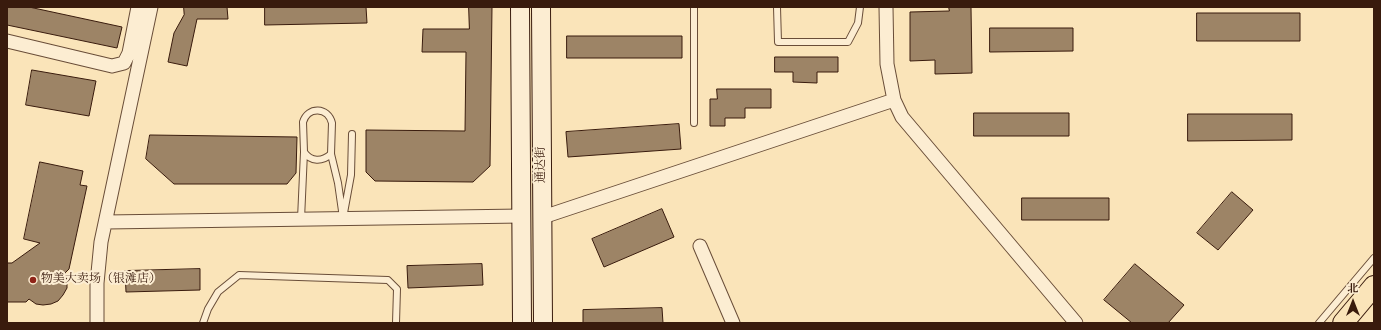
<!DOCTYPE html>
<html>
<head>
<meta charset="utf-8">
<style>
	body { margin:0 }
	#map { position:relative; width:1381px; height:330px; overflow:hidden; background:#fae4b9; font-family:Vollkorn,"Noto Serif SC",serif }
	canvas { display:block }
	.frame { position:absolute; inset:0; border:8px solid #391b0d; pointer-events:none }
	.north { position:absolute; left:1333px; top:282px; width:40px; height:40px; -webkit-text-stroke:3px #fcedd2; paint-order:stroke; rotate:0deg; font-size:11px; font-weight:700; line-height:16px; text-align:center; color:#391b0d }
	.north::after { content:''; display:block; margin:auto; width:14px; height:18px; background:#391b0d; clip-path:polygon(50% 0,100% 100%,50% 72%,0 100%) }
</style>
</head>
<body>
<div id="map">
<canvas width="1381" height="330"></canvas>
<div class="frame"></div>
<div class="north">北</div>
</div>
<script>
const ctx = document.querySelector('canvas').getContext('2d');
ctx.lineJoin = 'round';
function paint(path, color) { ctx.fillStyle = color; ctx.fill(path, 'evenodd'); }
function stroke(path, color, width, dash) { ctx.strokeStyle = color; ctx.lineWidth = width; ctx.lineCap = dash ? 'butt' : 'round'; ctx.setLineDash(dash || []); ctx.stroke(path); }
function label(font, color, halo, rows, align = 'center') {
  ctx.font = font + ' Vollkorn,"Noto Serif SC",serif'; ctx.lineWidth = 4; ctx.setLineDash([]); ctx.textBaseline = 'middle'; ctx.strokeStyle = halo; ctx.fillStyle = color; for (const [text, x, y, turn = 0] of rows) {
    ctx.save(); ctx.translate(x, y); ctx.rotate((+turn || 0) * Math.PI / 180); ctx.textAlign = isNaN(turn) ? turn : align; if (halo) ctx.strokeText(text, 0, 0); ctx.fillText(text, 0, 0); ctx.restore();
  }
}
const building = new Path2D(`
	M8,7H29L122,27L117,48L7,25Z
	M184,7H227L228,19H197L187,66L168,62L174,33L184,15Z
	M265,7H366L367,23L265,25Z
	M469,7H492L490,166L473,182L375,181L366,172V130L465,131L466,52H422L423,29H469Z
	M949,7H971L972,73L935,74V60L910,61V12L949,11Z
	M1197,13H1300V41H1197Z
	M990,28H1073V51L990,52Z
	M567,36H682V58H567Z
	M775,57H838V72H817V83L793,82V72H775Z
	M32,70L96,81L89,116L26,105Z
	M717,89H771V108H745V118H725V126H710V99H717Z
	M974,113H1069V136H974Z
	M1188,114H1292V140L1188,141Z
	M679,124L681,149L568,157L566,132Z
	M150,135L297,137L296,173L287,184H174L146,159Z
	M40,162L83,171L80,185L87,186L69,269L65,273L67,280V288L63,295L58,301L51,304L43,305L36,304L29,299L26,302H7V263H12L40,243L24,239Z
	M1232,192L1253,210L1218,250L1197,233Z
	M1022,198H1109V220H1022Z
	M662,209L674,237L604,267L592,239Z
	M482,264L483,285L408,288L407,266Z
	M1135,264L1184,305L1168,323H1132L1104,300Z
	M200,269V290L126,292L125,271Z
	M662,308L663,323H583V310Z`);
paint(building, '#9d8466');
stroke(building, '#391b0d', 1);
const lane = new Path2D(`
	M694,7V123
	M777,7L778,42H848L858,23L860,7
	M331,154C322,162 311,162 304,152L303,122C308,106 328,107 332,123L331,154L338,183L343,218
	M344,213L351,175L352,134
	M301,219L304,152
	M203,323L208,309L218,292L239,275L388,280L397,289L396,323
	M1319,323L1374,258`);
const street = new Path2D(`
	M886,7L887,64L894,100L902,117L1076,323
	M7,41L112,66L124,63L129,53L138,7
	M543,217L894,100
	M106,222L522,216
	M700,246L733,323
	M97,323V283L101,242L151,7`);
const secondary = new Path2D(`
	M520,7L522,323
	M541,7L543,323`);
const primary = new Path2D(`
	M1343,323L1374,286`);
stroke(lane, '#694d38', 8);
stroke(street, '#694d38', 15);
stroke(secondary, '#391b0d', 20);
stroke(primary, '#391b0d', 22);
stroke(lane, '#fcedd2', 6);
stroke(street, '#fcedd2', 13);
stroke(secondary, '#fcedd2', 18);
stroke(primary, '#fae4b9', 20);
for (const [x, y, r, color] of [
	[33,280,4,"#8f2418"]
]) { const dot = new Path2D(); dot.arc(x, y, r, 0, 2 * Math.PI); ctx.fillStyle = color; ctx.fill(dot); stroke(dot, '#fcedd2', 1.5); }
label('12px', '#391b0d', '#fcedd2', [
	["通达街",542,165,-90]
]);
label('12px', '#391b0d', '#fcedd2', [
	["物美大卖场（银滩店）",41,280]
], 'left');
</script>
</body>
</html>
